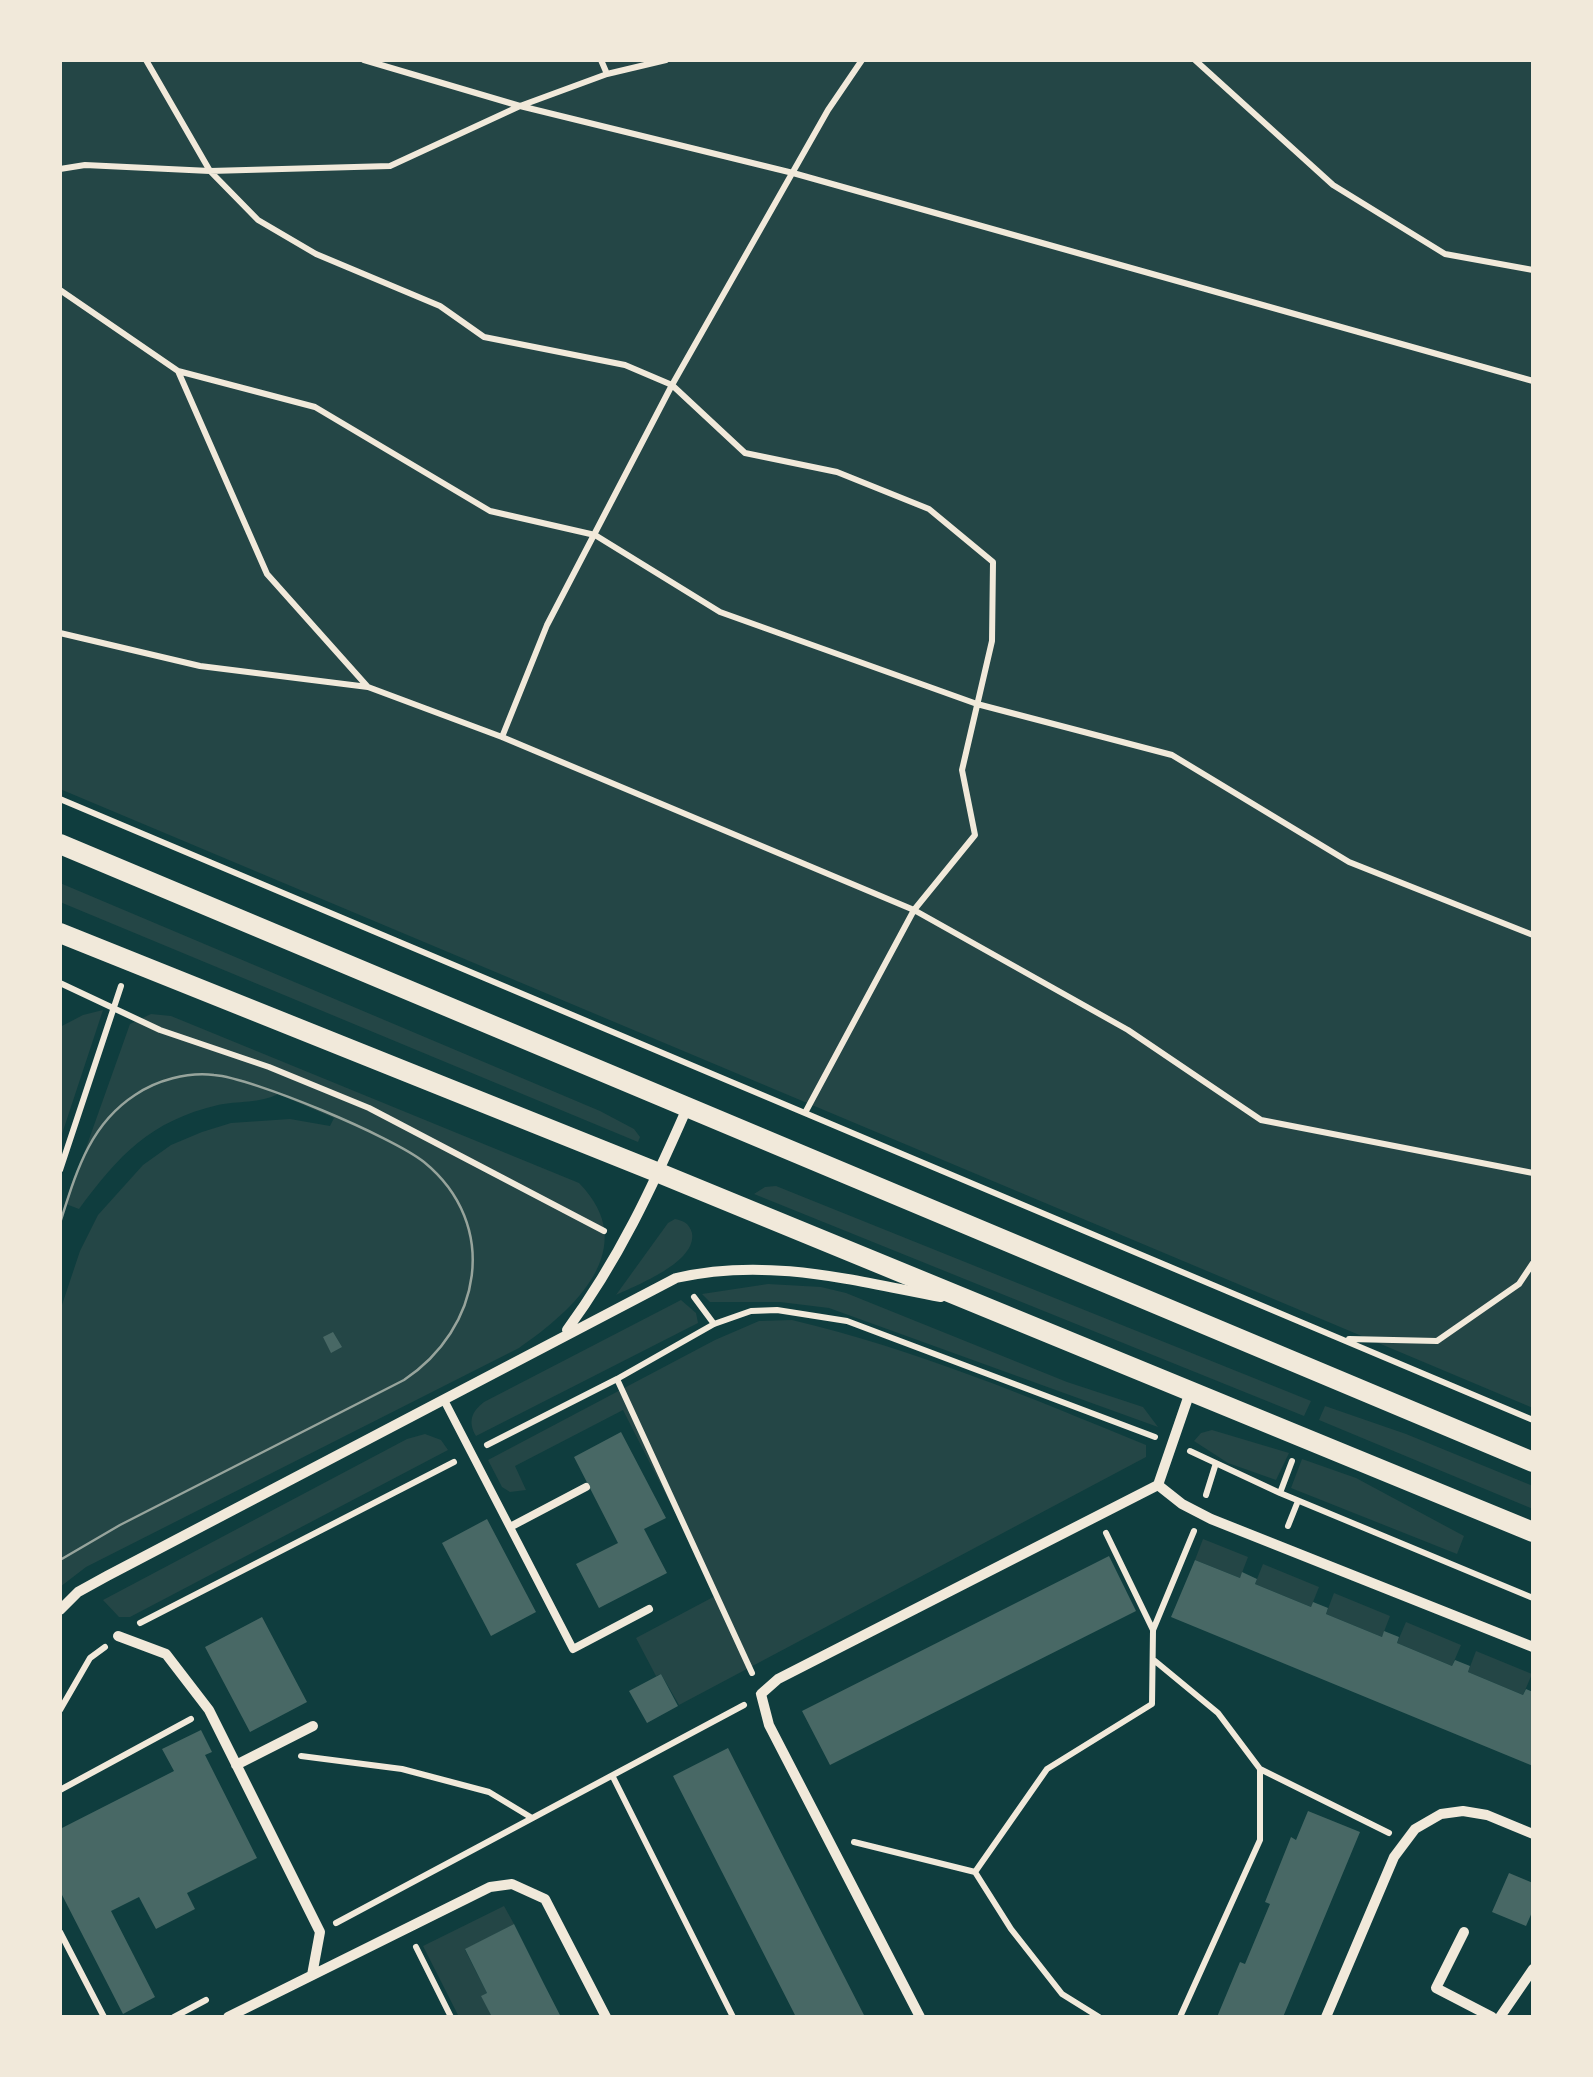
<!DOCTYPE html>
<html>
<head>
<meta charset="utf-8">
<style>
	body { margin:0 }
	#map { position:relative; width:1593px; height:2077px; overflow:hidden; background:#0f3d3e; font-family:Karla,sans-serif }
	canvas { display:block }
	.frame { position:absolute; inset:0; border:62px solid #f1e9da; pointer-events:none }
</style>
</head>
<body>
<div id="map">
<canvas width="1593" height="2077"></canvas>
<div class="frame"></div>
</div>
<script>
const ctx = document.querySelector('canvas').getContext('2d');
ctx.lineJoin = 'round';
function paint(path, color) { ctx.fillStyle = color; ctx.fill(path, 'evenodd'); }
function stroke(path, color, width, dash) { ctx.strokeStyle = color; ctx.lineWidth = width; ctx.lineCap = dash ? 'butt' : 'round'; ctx.setLineDash(dash || []); ctx.stroke(path); }
paint(new Path2D(`
	M60,60H1533V1408L60,789Z
	M60,883L600,1111L634,1129L640,1137L638,1142L60,902Z
	M103,1010L60,1140V1027L83,1015Z
	M151,1014L171,1016L579,1183C643,1248 574,1310 519,1348L86,1567L60,1587V1311L80,1251L98,1215L143,1165L171,1145L202,1132L231,1123L290,1119L330,1126L334,1118L278,1094C261,1103 237,1101 218,1105C150,1121 119,1155 79,1209L66,1204L130,1024Z
	M776,1186L1311,1401L1304,1416L754,1194L765,1187Z
	M675,1219C684,1221 689,1223 692,1233C697,1262 637,1285 616,1295L668,1223Z
	M768,1284L821,1287L846,1293L1067,1382L1143,1407L1158,1427L829,1308L780,1302H710L702,1294Z
	M681,1300L696,1313L698,1323L476,1436C468,1422 471,1412 484,1402Z
	M792,1320C915,1349 1029,1397 1146,1445V1457L679,1705L661,1674L656,1676L636,1638L717,1595L623,1410L515,1466L526,1490L510,1492L502,1487L488,1460L715,1340L759,1321Z
	M1325,1406L1406,1434L1533,1486V1509L1319,1420Z
	M1212,1430L1289,1453L1276,1480L1228,1463L1194,1441L1201,1433Z
	M425,1434L441,1440L448,1450L130,1617H119L103,1600L407,1439Z
	M1302,1459L1356,1478L1464,1536L1457,1554L1291,1488Z
	M1203,1539L1248,1557L1240,1578L1195,1560Z
	M1263,1564L1319,1587L1311,1607L1255,1584Z
	M1334,1593L1390,1616L1382,1637L1326,1614Z
	M1406,1622L1461,1645L1452,1666L1397,1643Z
	M1476,1651L1532,1674L1523,1695L1468,1672Z
	M504,1906L514,1924L465,1950L487,1993L482,1996L492,2017H459L423,1946Z`), '#244646');
paint(new Path2D(`
	M333,1332L342,1347L331,1353L323,1337Z
	M621,1432L666,1518L644,1529L667,1573L599,1608L576,1564L618,1543L574,1457Z
	M487,1519L536,1612L491,1636L442,1543Z
	M1109,1556L1136,1611L830,1765L802,1711Z
	M1195,1560L1240,1578L1242,1572L1257,1579L1255,1584L1311,1607L1313,1602L1328,1608L1326,1614L1382,1637L1384,1631L1399,1637L1397,1643L1452,1666L1455,1660L1470,1666L1468,1672L1523,1695L1526,1689L1533,1692V1766L1171,1617Z
	M262,1617L307,1702L250,1732L205,1647Z
	M661,1674L678,1706L647,1723L629,1691Z
	M201,1730L212,1752L205,1755L257,1858L187,1893L195,1909L156,1929L139,1897L111,1911L155,1997L123,2014L60,1891V1829L174,1771L162,1749Z
	M728,1748L823,1935L865,2017H796L673,1776Z
	M1308,1811L1360,1832L1283,2017H1217L1240,1962L1245,1964L1270,1904L1265,1902L1291,1837L1296,1840Z
	M1509,1873L1533,1883V1910L1526,1926L1492,1912Z
	M514,1924L544,1984L561,2017H492L481,1996L487,1993L465,1949Z`), '#486865');
stroke(new Path2D(`
	M146,60L210,171L258,220L316,254L440,306L484,337L625,365L672,385L745,453L837,472L929,509L993,562L992,641L962,770L975,835L914,910L806,1111
	M364,60L520,106L793,173L1533,381
	M601,60L607,74
	M1195,60L1333,185L1445,254L1533,270
	M60,169L85,165L210,171L390,166L520,106L607,74L666,60
	M60,290L178,371L315,407L490,511L595,535L720,612L977,704L1172,755L1349,862L1533,935
	M178,371L267,574L367,686
	M60,633L200,666L368,687L502,737L914,910L1128,1030L1261,1120L1533,1173
	M502,737L547,625L672,385L828,110L862,60
	M60,799L1533,1420
	M60,983L160,1030L269,1067L369,1108L604,1231
	M60,1170L121,986
	M694,1297L714,1324
	M1349,1339L1437,1341L1519,1284L1533,1263
	M617,1379L752,1673
	M487,1445L617,1379L714,1324L751,1311L777,1310L847,1321L1155,1437
	M1190,1451L1280,1493L1533,1598
	M1280,1493L1292,1461
	M1206,1495L1216,1463
	M1288,1526L1298,1501
	M140,1623L454,1462
	M1153,1630L1194,1531
	M1155,1661L1218,1713L1260,1769V1840L1180,2017
	M60,1710L90,1658L105,1647
	M301,1756L402,1769L489,1792L532,1818
	M1260,1769L1389,1833
	M613,1777L733,2017
	M60,1790L191,1719
	M854,1842L975,1872L1011,1929L1062,1994L1099,2017
	M975,1872L1047,1769L1152,1704L1153,1630L1106,1533
	M336,1923L744,1705
	M60,1932L104,2017
	M416,1947L451,2017
	M174,2017L206,2000`), '#f1e9da', 6);
stroke(new Path2D(`
	M444,1400L573,1649L649,1609
	M510,1527L586,1487`), '#f1e9da', 8);
stroke(new Path2D(`
	M567,1330C619,1259 652,1188 687,1108
	M1158,1485L1182,1504L1211,1519L1533,1647
	M60,1610L78,1592L107,1576L676,1278C767,1257 850,1280 941,1297
	M118,1636L166,1654L209,1710L320,1932L312,1975
	M236,1765L313,1726
	M1464,1932L1436,1988L1492,2017
	M228,2017L490,1887L512,1884L545,1899L606,2017
	M920,2017L769,1725L761,1694L778,1679L1158,1485L1190,1392
	M1326,2017L1394,1857L1415,1829L1441,1814L1463,1811L1487,1815L1533,1834
	M1500,2017L1533,1969`), '#f1e9da', 10);
stroke(new Path2D(`
	M60,844L1533,1462
	M60,933L659,1173L1533,1532`), '#f1e9da', 20);
stroke(new Path2D(`
	M60,1223C76,1173 89,1125 135,1095C157,1080 187,1072 214,1075C253,1078 393,1137 424,1162C501,1225 481,1329 404,1380L120,1525L60,1560`), '#97a49c', 2.5);
</script>
</body>
</html>
